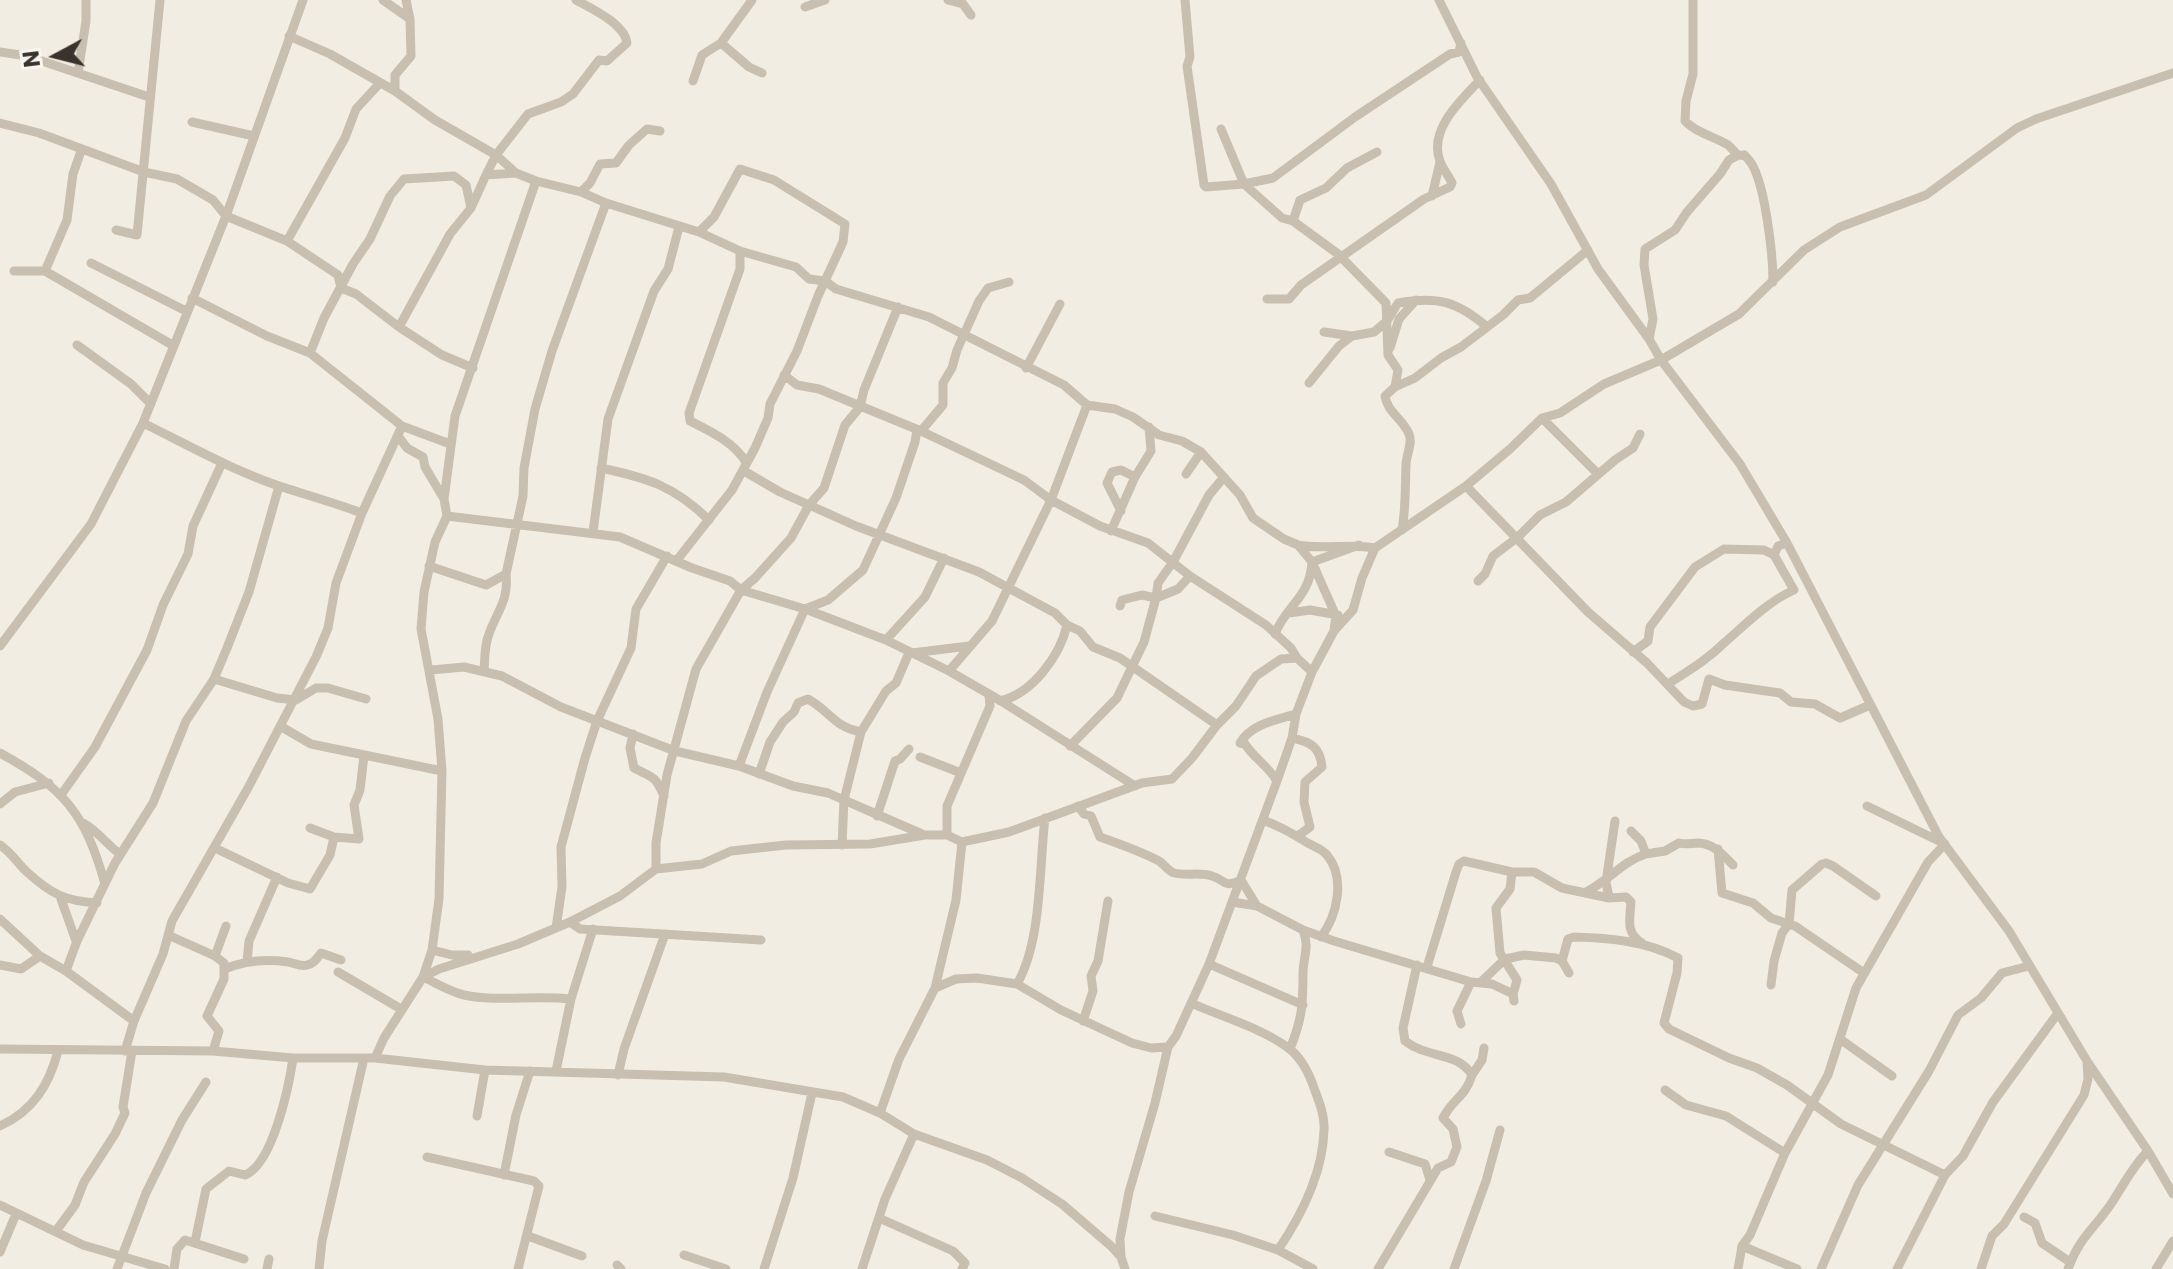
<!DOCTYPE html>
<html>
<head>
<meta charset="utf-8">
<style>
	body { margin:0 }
	#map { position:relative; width:2173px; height:1269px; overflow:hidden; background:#f2ede3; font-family:Poppins,sans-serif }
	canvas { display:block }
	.north { position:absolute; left:16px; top:16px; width:80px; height:80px; -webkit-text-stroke:6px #f9f6f0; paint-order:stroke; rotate:263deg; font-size:22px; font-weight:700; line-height:32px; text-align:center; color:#39322d }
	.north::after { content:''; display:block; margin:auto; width:28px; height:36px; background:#39322d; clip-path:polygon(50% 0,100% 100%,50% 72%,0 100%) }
</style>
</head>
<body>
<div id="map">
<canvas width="2173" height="1269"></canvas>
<div class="north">N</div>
</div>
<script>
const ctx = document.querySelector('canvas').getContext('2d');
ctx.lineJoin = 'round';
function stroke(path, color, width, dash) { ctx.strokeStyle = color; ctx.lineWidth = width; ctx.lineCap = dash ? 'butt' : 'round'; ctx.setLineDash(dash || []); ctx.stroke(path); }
stroke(new Path2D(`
	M383,0L410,19
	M948,0L963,4L971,15
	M1185,0L1190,57L1187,66L1204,185L1206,187L1244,184L1282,218L1293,221L1338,254L1386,303L1388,355L1398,370L1395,387L1385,396C1387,412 1403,419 1409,434C1413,443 1406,455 1406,465C1405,488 1406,508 1402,530
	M1439,0L1477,77L1551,184L1598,269L1649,339L1661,360L1740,464L1787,543L1939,837L2009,931L2087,1061L2148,1151L2173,1194
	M1693,0V74L1686,101L1685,121C1696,133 1714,136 1728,145C1732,148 1734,152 1737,154C1747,159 1741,150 1748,159C1765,176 1773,257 1773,282
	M805,7L825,0
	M289,36L330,54L395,91L435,120L496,155L516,173L536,181L581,192L590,183L600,164L616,163L629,145L647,129L660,131
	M721,43L749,67L762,73
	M0,52L27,56L149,97
	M78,73L86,21V0
	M693,81L702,55L721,43L752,0
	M395,91V75L411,56L410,19L406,0
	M192,122L254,136
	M0,123L39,133L144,172L177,179L213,200L226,216L287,241L338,275L341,288
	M1221,129L1244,184L1273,178L1355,117L1450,54L1459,52L1461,43
	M486,175L496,155L528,114L561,102L573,94L599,60L607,61L627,43C625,24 592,9 576,0
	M536,181L455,416L444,499L447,516L435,542L424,592L421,629L438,719L442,771L439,899L432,950L423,977C436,983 450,992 464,995C497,1002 535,995 571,999
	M581,192L606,203L699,232L740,251L796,267L809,279L825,281L836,289L929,317L1064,385L1087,405L1115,409L1133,417L1159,435L1182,441L1201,452L1240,495L1253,518L1284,539L1298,545L1312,562L1336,616L1334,630
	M1432,196L1440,162
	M1293,221L1300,200L1326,188L1347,168L1377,152
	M116,230L137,235L160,0
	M287,241L345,138L356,109L380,83
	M740,251V269L689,413L690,421C712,432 733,442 746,462
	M91,263L186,311
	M14,271H45L174,346
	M45,271L67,220L73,174L81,151
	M341,288L356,294L399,327L450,234L471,208L486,175L516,173
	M1267,299H1289L1301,285L1424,199L1450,187L1452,183C1449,176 1442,168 1440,161C1428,130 1461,100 1480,80
	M399,327L442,355L473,368
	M1324,332L1352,336
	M1649,339L1653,319L1644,265L1645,249L1675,230L1687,212L1720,174L1729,160L1738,155
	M77,345L131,384L151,404
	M1390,348L1399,319L1416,300
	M310,353L324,318L353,264L370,239L390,196L404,179L454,176L466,185L471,208
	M1026,368L1060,304
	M784,375L797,385L819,389L921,431L1024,480L1051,500L1100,526L1148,543L1190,576L1266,625L1291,648L1297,658L1312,672
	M1309,383L1339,346L1352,336L1374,332L1387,321L1398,303C1437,296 1457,301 1487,327
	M1395,387L1415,378L1441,358L1461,347L1503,315L1518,300L1530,298L1588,250
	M1087,405L1051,500L992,621L949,671L1001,701L1135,786
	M1542,418L1598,474
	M143,423C188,445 232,470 279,486C307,495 335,503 362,513
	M402,426L450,444
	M921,431L943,405V383L952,368L957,350L979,301L988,288L1009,282
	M398,436L407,448L423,457L425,467L444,499
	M601,468C648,478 674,486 709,520
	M744,471L780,492L856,526L979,572L1055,613L1067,625L1080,631L1093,647L1120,658L1217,725
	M1186,474L1201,452
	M1135,477L1151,451L1149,427
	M1466,486L1588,612L1647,663L1684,702L1693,706L1702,704L1709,679L1725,685L1780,693L1791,702L1815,704L1840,718L1870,705
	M447,516L620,537L692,568L730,581L741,590L805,609L886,640L949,671
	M1111,531L1135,477L1121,470L1112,472L1107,483L1121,511
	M593,532L608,419L654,291L668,269L679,227
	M1298,545C1323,550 1349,543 1375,548
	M677,560L732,490L755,448L768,418L770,404L797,351L818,296L843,242L845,224L774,180L740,169L714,217L699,232
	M429,566L486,585L506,574L523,496L524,468L535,409L552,351L606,203
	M1478,581L1485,574L1493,556L1518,537L1540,515L1566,502L1615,460L1633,448L1640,434
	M1120,606L1122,600L1142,595L1156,598L1158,583L1173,562L1209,495L1224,477
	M1289,613L1310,610L1338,615
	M1275,634C1286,605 1310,598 1312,562L1359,545
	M886,640L925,597L944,558
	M0,646L91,524L143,423L226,216L303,0
	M1633,652L1648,641L1650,627L1695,567L1724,549L1764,550L1774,555L1778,546L1787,543
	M909,653L896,683L886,691L861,732L844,800L922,834
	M912,653L969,646
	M431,670L464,667L502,676L561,707L675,751L739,766L793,786L828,793L844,800L842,845
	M484,672C485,659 484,646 489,634C497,611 509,601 506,574
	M214,679L277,698L296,700L316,688H328L366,699
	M1668,684C1688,671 1707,660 1724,643C1746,624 1767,602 1794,590L1774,555
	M1000,701C1032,694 1060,656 1067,625
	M280,726L311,744L442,771
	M633,734L630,748L634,768C653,778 655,775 664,796
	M1292,738C1311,742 1320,747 1322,767L1305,782L1304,802L1310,827L1299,835
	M1070,746L1117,698L1144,642L1156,598L1178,589L1190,576
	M0,753C64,788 85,813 105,884
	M920,757L961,773
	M739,766L767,692L805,609L828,600L863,570L896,498L915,442L917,430
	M759,774L770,742L783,722L794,712L798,703L808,699C831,712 834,727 861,732
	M1277,781C1268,766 1254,758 1245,744L1240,743C1251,724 1276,720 1296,714
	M61,795L95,747L147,650L163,605L188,554L193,526L222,463
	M0,804L15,792L49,783
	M1078,806L1084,814L1091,816L1100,837C1120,844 1140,851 1159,861C1165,865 1168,871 1174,873C1186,876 1201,872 1212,876C1227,881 1223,888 1241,880L1257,906
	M877,816L895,761L900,759L909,749
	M1263,820C1279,826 1292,833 1306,842C1314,847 1321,848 1327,855C1346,878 1337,916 1321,937
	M83,823C98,831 106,844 120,854
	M310,828L334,837L359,839L354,805L360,790L364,756
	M1631,831L1641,841L1646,854L1665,851L1679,843C1687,845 1691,843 1699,843C1714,844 1723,855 1733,865
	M947,835V806L990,706L989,695
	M0,845C13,854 17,863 27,872C51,894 65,901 97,903
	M215,848L288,883L310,889L330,855L334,837
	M1718,849L1722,893L1753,903L1771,918L1795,926L1864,973
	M656,869V843L667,775L696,669L741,590L755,578L791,538L809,505L824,488L845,425L860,407L864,390L898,307
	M1512,872L1510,889L1496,908L1500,953L1517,980L1513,994
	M1586,892C1608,881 1623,861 1646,854
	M1609,898L1606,882L1615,821
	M61,899L76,941
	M1232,902L1257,906L1303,930L1334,941L1471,982L1492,984L1513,994L1514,1001
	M0,919L40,956L66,971L134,1021
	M570,922L580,929L761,940
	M556,928L562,887L561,847L585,758L597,721L631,648L636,609L667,556
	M168,935L215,956L224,963V979L207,1016L219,1031L213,1051
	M432,950L452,955H468
	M215,956L226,926
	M1562,961L1568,939L1574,937C1609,938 1647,941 1678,958L1677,973L1664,1023L1669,1029L1729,1058L1757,1068L1787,1085L1841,1124L1945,1175L1897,1269
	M247,962L249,941L277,877
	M1209,964L1303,1005
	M0,965L21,969L40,956
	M1427,967L1456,872L1459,864L1464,861L1512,872H1534L1562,888L1609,898L1626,897L1631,902C1630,920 1625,932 1642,943
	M225,969C244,961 267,959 288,962C295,963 300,967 307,965C314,964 317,958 321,953L341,960
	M66,971L77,941L115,863L153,803L186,721L214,679L227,648L249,592L279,486
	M338,972L401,1009
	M1481,982L1505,959L1524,955L1556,958L1562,961L1569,973
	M1017,984C1042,941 1039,868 1045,818
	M1771,985L1774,961L1782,933L1789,924L1792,890L1822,864L1826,863L1833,866L1876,896
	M935,988L956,900L962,842
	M1191,1003C1222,1017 1259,1027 1287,1047C1300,1056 1309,1073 1314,1088C1319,1101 1325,1116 1324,1130C1323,1172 1301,1216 1278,1250
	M1083,1021L1093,991L1091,976L1098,961L1108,901
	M1461,1024L1457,1011L1471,982
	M1840,1039L1892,1076
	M0,1049L213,1051L293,1058H375L485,1070L724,1077L843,1097L880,1113L914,1134L987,1160L1022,1178L1062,1204L1111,1246L1121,1257L1125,1269
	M1290,1049C1302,1019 1303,1006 1303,974C1303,957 1310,947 1303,930
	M125,1051L134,1021L163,954L172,921L248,788L316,657L328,628L336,583L362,513L402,426L310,353L267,336L192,298
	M375,1058L384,1038L423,977L439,969L518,944L570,922L620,896L656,869L702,864L731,851L786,845L870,844L925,835H947L962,842L1009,832L1142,783L1172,779L1192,758L1217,725L1236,706L1256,676L1281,659L1297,658
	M556,1071L571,999L593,929
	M618,1075L624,1049L665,934
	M1472,1075L1482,1060L1484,1048
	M1665,1090L1686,1105L1726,1116L1785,1153
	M880,1113L899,1059L935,988L956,979L977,978L1017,984L1061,1010L1132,1043L1151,1048L1168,1047
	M477,1116L485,1070
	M0,1126C33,1111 49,1085 58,1051
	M1389,1152L1425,1164L1430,1180
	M427,1157L534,1181L539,1186L518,1269
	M504,1175L516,1115L530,1071
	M1945,1175L1963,1156L1993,1102L2058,1013
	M0,1205L83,1245L165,1269
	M1155,1216L1233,1235L1278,1250L1313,1269
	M2024,1217L2035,1223L2042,1243L2070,1262
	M879,1218L953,1251L965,1263L962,1269
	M56,1231L75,1205L84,1182L115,1134L125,1113L123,1107L132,1051
	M528,1236L582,1256
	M195,1242L206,1189L229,1171L245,1175C273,1164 289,1086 293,1058
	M1742,1246L1797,1269
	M0,1252L16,1214
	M684,1255L726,1269
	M1121,1257L1120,1239L1129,1192L1155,1103L1168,1047L1176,1036L1209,964L1277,781L1292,738L1296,714L1312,672L1334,631L1353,610L1362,578L1375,548L1466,486L1510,449L1542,418L1560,413L1604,384L1661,360L1739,314L1804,250L1840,227L1926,195L2017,128L2036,119L2173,73
	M617,1265L621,1269
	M117,1269L146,1193L182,1120L206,1082
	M174,1269L177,1249L185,1240L244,1259
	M267,1269L269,1259
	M319,1269L322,1241L364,1058
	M764,1269L793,1178L812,1093
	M862,1269L885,1199L914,1134
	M1378,1269L1438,1168L1451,1162L1457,1147L1453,1129L1443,1118C1453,1098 1465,1098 1472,1075C1457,1051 1428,1059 1405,1041L1403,1028L1417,965
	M1454,1269L1486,1181L1500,1130
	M1738,1269L1742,1246L1750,1235L1785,1153L1828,1075L1856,988L1928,862L1945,844L1867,806
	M1821,1269L1858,1185L1929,1071L1958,1015L1981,998L2002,973L2029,966
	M1981,1269L1992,1236L2004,1224L2084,1095L2088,1079L2087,1062
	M2068,1269C2079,1238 2093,1230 2111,1204C2123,1186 2132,1167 2148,1151
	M2156,1269L2173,1241`), '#c9bfb0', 9);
</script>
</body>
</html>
